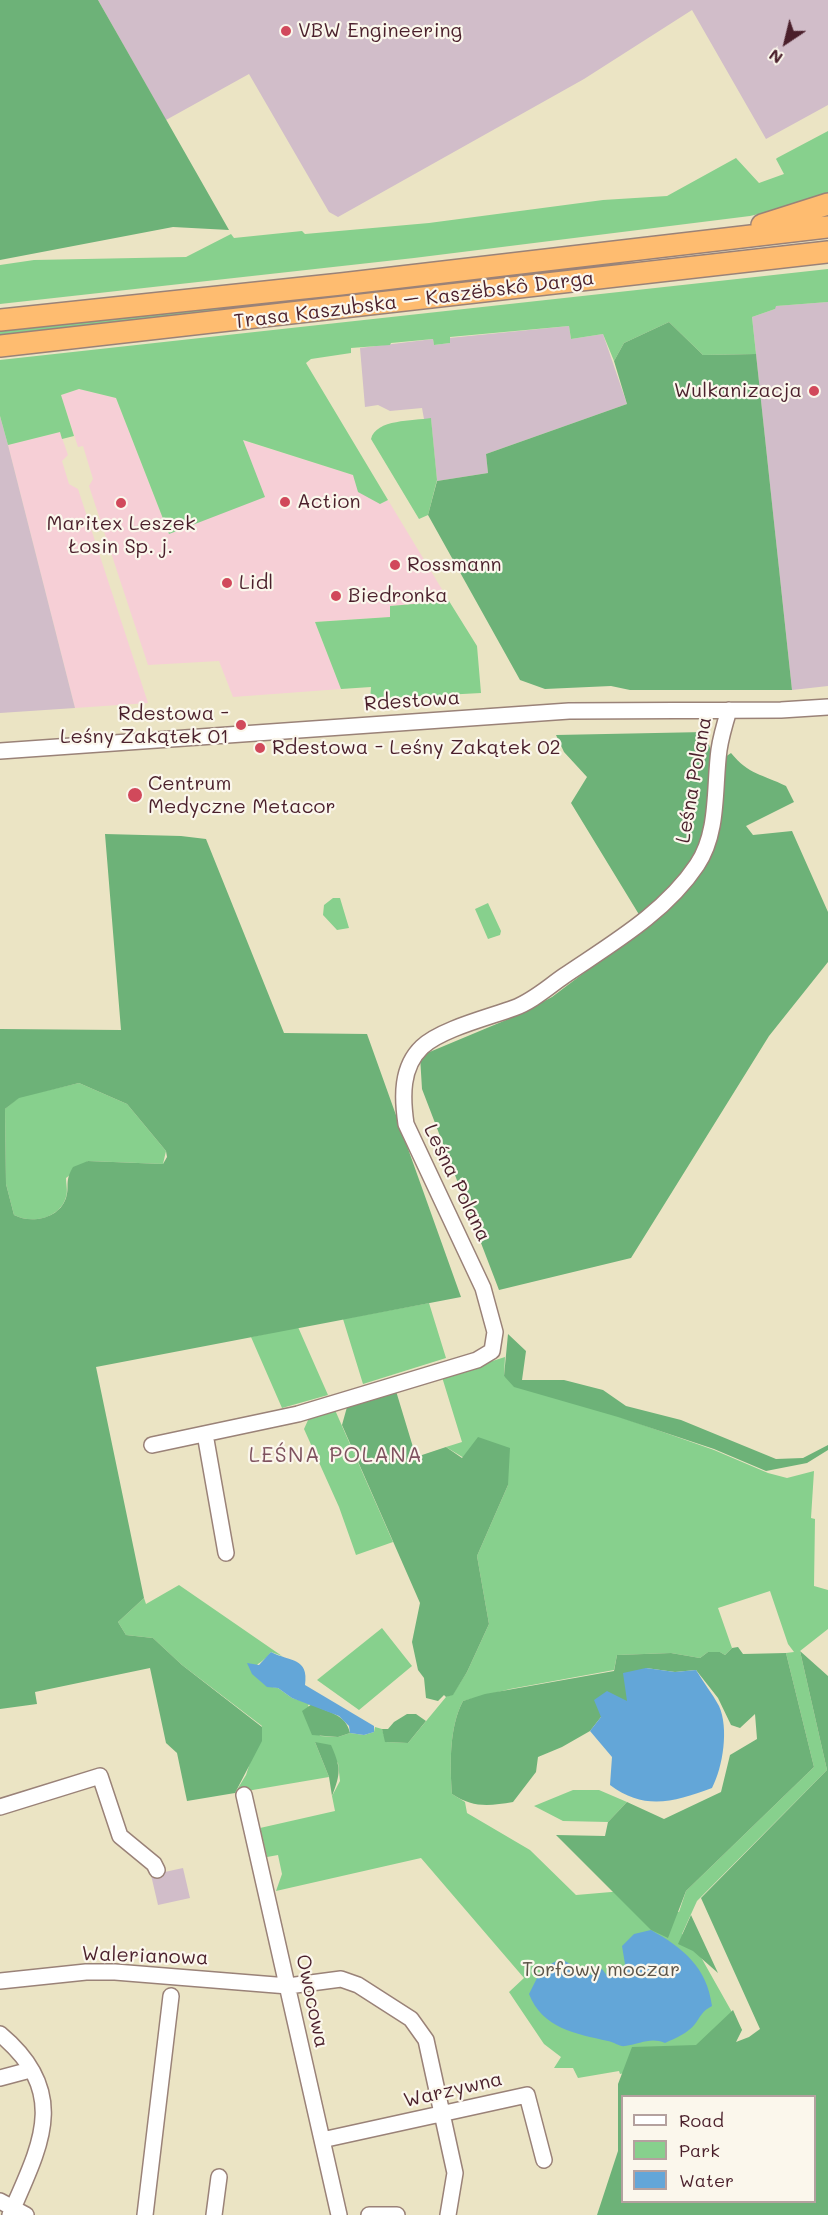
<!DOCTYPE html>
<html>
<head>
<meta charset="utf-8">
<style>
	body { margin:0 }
	#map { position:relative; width:828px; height:2215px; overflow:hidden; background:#ebe4c4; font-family:Mali,sans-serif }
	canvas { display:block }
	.legend { position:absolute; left:621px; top:2095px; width:195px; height:108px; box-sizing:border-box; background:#fbf7ec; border:2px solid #b4a19f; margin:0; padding:8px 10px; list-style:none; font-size:18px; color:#4a1f2b }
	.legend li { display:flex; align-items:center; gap:12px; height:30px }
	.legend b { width:30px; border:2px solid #b4a19f }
	.north { position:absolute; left:756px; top:12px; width:60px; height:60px; -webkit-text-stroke:4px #fbf7ec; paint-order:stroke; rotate:215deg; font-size:16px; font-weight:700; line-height:24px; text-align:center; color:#4a1f2b }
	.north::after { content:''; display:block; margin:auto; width:21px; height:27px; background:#4a1f2b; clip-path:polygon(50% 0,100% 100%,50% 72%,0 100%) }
</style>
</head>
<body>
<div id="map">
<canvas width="828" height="2215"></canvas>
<ul class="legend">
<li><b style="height:8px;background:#fff"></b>Road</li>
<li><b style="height:16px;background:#87d08d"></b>Park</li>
<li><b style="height:16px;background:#63a6d8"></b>Water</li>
</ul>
<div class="north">N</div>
</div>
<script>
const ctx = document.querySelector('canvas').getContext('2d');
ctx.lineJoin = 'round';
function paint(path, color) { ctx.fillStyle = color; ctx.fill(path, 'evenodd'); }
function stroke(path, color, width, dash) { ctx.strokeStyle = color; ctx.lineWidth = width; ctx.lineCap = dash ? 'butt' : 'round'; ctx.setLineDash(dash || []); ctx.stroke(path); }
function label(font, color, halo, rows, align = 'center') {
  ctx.font = font + ' Mali,sans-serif'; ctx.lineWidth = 4.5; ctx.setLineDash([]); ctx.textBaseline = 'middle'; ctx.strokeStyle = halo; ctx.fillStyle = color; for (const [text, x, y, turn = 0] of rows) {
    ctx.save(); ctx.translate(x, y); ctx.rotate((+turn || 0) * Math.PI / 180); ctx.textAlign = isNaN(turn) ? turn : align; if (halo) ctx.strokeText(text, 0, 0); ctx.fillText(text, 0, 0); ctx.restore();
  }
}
paint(new Path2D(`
	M79,389L116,398L169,534L242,440L353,475L380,504L388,500L449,601L390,606V617L315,622L341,689L233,697L219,661L148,665L89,486L93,479L83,446L78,447L61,395Z
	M60,432L68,455L62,461L69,484L78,489L148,703L75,708L8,445Z`), '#f6cfd6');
paint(new Path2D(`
	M98,0H828V105L766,139L692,10L584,79L338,217L329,212L249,74L166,120Z
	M828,302V686L792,690L752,317L775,309V306Z
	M569,326L571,339L603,334L627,404L486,454L488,473L437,481L431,419H424L422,408L390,411L378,405L365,407L360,348L433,339L434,345L450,343L449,338Z
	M0,416L8,445L75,708L0,713Z
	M183,1868L190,1898L158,1905L151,1875Z`), '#d1bdc9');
paint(new Path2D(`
	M828,131V198L750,216L414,258L0,304V265L34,260L186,257L231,234L234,238L302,231L305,234L429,223L603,200L667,196L736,158L759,183L784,174L776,159L777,158Z
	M621,260L622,267L0,336V329Z
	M828,269V302L776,306L775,309L752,317L756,354L703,355L669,322L624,343L614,361L603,334L571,339L569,326L450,337V343L434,345L433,339L391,343L390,345L351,348V353L311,359L306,363L388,500L380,504L358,492L353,475L243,440L265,497L169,534L116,398L79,389L61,395L74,436L62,439L60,432L8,445L0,416V360Z
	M431,418L437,480L428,515L419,519L371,439C376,419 413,421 431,418Z
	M449,601L477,646L481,693L370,699L371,687L341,689L315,622L390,617V606Z
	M333,898H340L349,928L337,930L323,915L324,905Z
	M488,903L501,931L500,935L488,939L475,909Z
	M79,1083L127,1104L166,1151L163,1164L88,1161L66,1178C66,1184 68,1192 66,1197C60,1219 31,1224 14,1215L6,1184L5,1109L19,1097Z
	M429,1303L446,1358L363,1384L343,1319Z
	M298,1327L328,1395L282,1408L251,1337Z
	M505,1357L504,1376L714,1450L768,1473L787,1478L814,1471L811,1518L815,1519L814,1586L828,1590V1629L800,1651L827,1770L697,1901L682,1934L693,1943L742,2030L689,2058L620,2074L619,2071L578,2078L573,2068H554L561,2057L544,2044L509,1992L524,1978L421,1858L276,1891L282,1874L278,1855L267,1857L260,1828L335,1811L332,1796L340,1781L338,1763L315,1742L329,1777L235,1793L246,1775L262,1726L182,1665L153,1638L126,1635L118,1622L144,1598L146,1604L179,1585L282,1656L271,1652C265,1661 257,1663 251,1671L267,1686L278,1688L292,1698L312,1704L308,1705L320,1736L338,1737L350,1733L364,1735L374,1732L375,1727L382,1729L386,1742L408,1743L446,1697L453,1694L467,1672L489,1624L477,1556L508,1485L446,1447L462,1442L442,1377ZM770,1591L788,1644L794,1652L786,1653L814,1767L686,1891L679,1912L623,1891L576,1895L530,1850L467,1813L465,1802L452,1794C450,1765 449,1727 463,1701L510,1689L614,1670L617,1655L671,1653L700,1658L708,1652H720L725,1655L732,1648L718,1608Z
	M335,1410L393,1542L356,1555L339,1507L304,1429L309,1418Z
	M382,1628L412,1666L359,1710L317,1680Z
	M573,1790H599L627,1802L608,1822L563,1821L534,1806Z`), '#87d08d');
paint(new Path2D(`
	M0,0H98L229,230L173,227L0,260Z
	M669,322L703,355L756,354L792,690H630L611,686L545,689L520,680L428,515L437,481L488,473L486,454L627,404L614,361L624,343Z
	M705,732L715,764L731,753C749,775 762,774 786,786L794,802L746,826L753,835L792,831L828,912V962L769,1036L631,1258L499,1290L422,1089L420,1056L518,1015L552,997L646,926L571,803L587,777L564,752L556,735Z
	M105,834L181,836L206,839L284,1033L367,1034L461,1297L96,1367L144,1598L118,1622L126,1635L153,1638L182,1665L262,1727V1741L235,1793L187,1801L177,1753L166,1743L150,1668L35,1692L37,1704L0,1709V1029L121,1030ZM79,1083L127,1104L166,1151L167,1157L163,1164L88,1161L73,1167C64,1182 70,1186 66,1198C59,1219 31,1224 14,1215L6,1184L5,1109L19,1098Z
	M508,1334L526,1351L522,1380H564L603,1390L626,1406L681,1420L776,1459L803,1458L828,1445V1450L807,1463L766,1471L714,1449L618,1417L514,1387L504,1376Z
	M396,1391L416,1457L446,1447L462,1458L478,1437L510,1448L508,1485L477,1556L489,1624L467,1672L453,1695L446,1697L444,1695L438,1701L426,1698L424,1678L418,1670L412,1642L420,1603L342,1425L347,1407Z
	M738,1647L743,1654L786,1653L814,1767L686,1891L668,1938L651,1930L556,1835L605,1836L608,1822L627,1802L664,1819L721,1792L730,1755L757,1739L755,1714L740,1728L731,1725L718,1698L696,1670L675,1672L646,1668L628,1702L601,1717L590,1731L562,1747L538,1757L536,1772L513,1802C489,1806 473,1808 452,1794C450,1765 449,1727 463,1701L485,1694L614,1671L617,1655L671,1653L700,1658L708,1652H720L725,1655L732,1648Z
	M800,1651L828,1676V2215H597L618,2151V2084L632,2047L696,2045L733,2010L742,2030L736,2042L749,2037L760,2029L701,1898L827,1770ZM622,2096H814V2202H622Z
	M312,1704C327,1713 346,1713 350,1733L338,1737L312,1735L302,1711Z
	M407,1714H416L426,1721L408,1743L385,1742L382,1729H388L394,1722Z
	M315,1742L331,1745C341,1768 341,1773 332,1796L329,1777Z
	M691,1915L718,1973L693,1951L678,1944Z`), '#6db278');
paint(new Path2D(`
	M271,1652C290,1662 309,1657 305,1685L374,1726V1732L364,1735L350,1733L349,1726L339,1716L292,1698L278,1688L267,1687L252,1674L247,1663L259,1665Z
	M646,1668L675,1672L696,1670C703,1682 712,1693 719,1706C729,1728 723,1767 712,1788C674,1802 645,1811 610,1785L612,1757L590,1731L601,1717L594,1700L607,1691L627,1701L623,1673Z
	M651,1930C683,1948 707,1967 712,2006C702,2011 701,2016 695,2024C688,2033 676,2038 665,2043C650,2037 641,2044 625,2046C620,2047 614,2042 608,2041C576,2034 542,2028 529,1994L542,1968L561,1959L591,1975L602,1969L608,1977L618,1976L625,1964L622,1946L634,1934Z`), '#63a6d8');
const minor = new Path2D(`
	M0,751L569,711L781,710L828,707
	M205,1434L226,1553
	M152,1445L298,1414L477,1360L492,1351L495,1332L483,1288L406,1124C402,1097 401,1067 422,1047C441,1029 490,1017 514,1008C533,1001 548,987 564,976C611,944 665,913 697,865C719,833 714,787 719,750C721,736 725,723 729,710
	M244,1795L339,2215
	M0,1807L100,1776L120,1836L154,1864L157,1870
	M0,1981L86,1972H115L288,1986L341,1979L358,1985L411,2019L426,2040L455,2173L448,2215
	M0,2034C71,2093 40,2146 10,2215
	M0,2078L30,2070
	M322,2140L527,2095L544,2160
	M0,2201L26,2215
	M145,2215L171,1996
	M214,2215L219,2177
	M369,2215H397`);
const highway = new Path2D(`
	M762,225L828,204
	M0,320L341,284L828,227
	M0,346L828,252`);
stroke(minor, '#9a8278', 18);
stroke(highway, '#9a8278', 24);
stroke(minor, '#fff', 15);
stroke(highway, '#febc70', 21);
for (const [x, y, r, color] of [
	[286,31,6,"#d1495b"],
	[814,391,6,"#d1495b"],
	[285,502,6,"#d1495b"],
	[121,503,6,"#d1495b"],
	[395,565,6,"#d1495b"],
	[227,583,6,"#d1495b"],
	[336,596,6,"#d1495b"],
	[241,725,6,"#d1495b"],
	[260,748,6,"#d1495b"],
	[135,795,8,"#d1495b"]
]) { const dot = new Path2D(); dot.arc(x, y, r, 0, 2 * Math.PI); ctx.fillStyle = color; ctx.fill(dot); stroke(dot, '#fbf7ec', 2); }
label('20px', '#4a1f2b', '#fbf7ec', [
	["VBW Engineering",298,31],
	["Wulkanizacja",802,391,"right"],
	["Action",297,502],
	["Maritex Leszek",121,524,"center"],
	["Łosin Sp. j.",121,547,"center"],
	["Rossmann",407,565],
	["Lidl",239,583],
	["Biedronka",348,596],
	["Rdestowa -",229,714,"right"],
	["Leśny Zakątek 01",229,737,"right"],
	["Rdestowa - Leśny Zakątek 02",272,748],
	["Centrum",148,784],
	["Medyczne Metacor",148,807]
], 'left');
label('20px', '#4a1f2b', '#fbf7ec', [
	["Trasa Kaszubska – Kaszëbskô Darga",414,300,-7],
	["Rdestowa",412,701,-4],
	["Leśna Polana",694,780,-80],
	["Leśna Polana",457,1183,64],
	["Walerianowa",145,1956,2],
	["Owocowa",312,2001,78],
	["Warzywna",453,2090,-13]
]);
label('20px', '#5c5448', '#fbf7ec', [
	["Torfowy moczar",601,1970]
]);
ctx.letterSpacing = '1.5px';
label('21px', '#7f525f', '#fbf7ec', [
	["LEŚNA POLANA",336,1456]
]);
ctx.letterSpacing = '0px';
</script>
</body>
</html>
